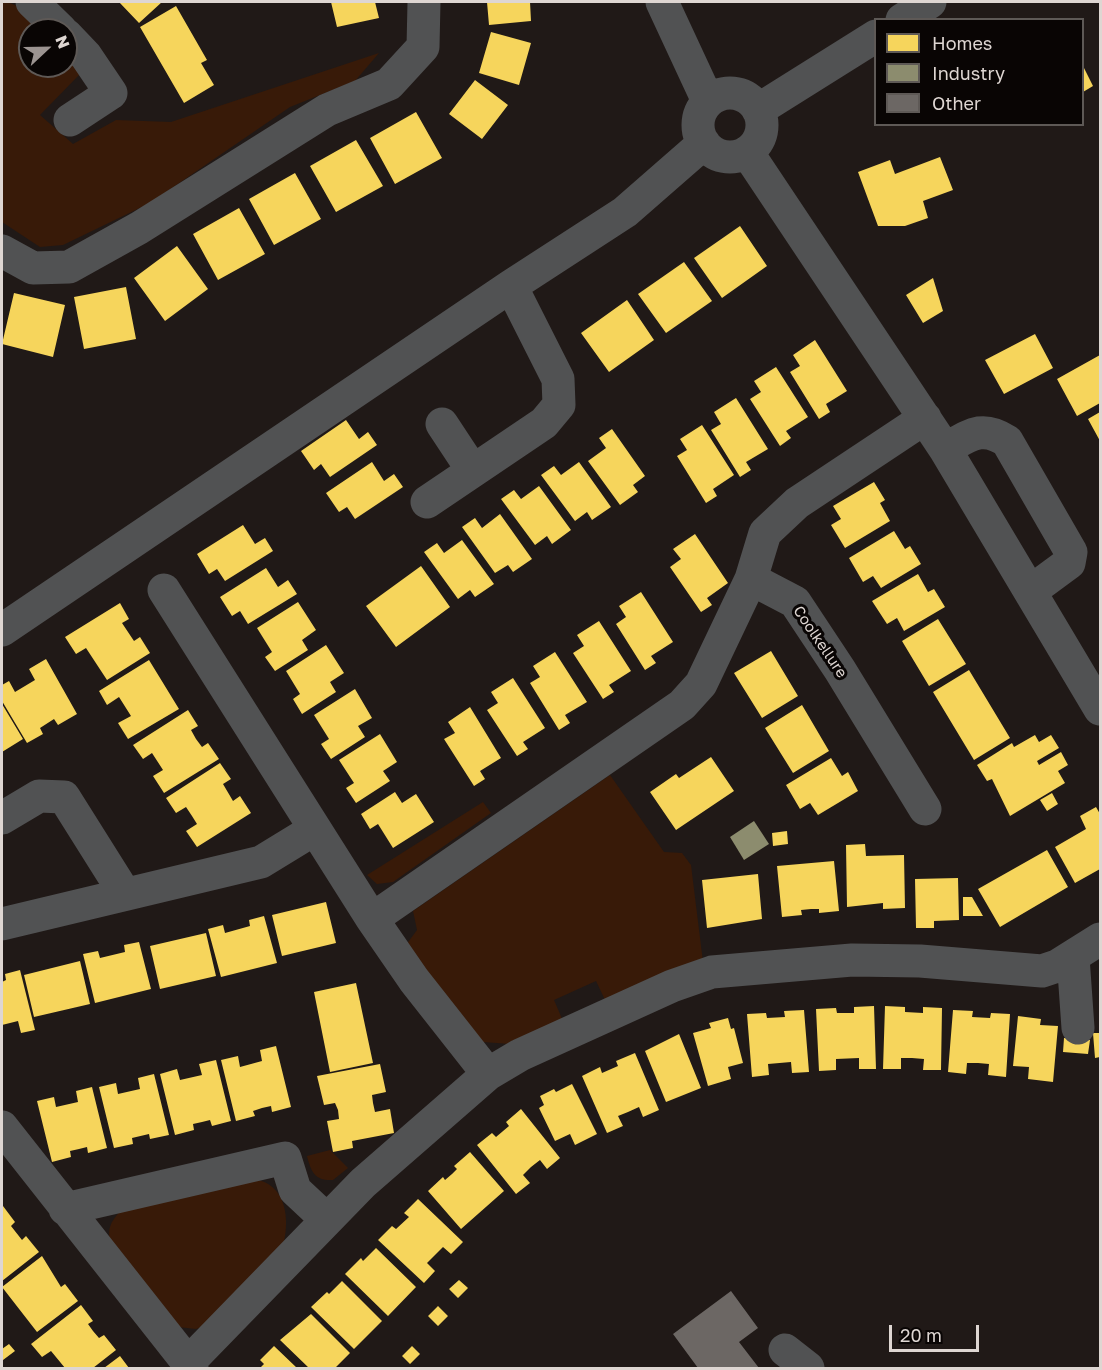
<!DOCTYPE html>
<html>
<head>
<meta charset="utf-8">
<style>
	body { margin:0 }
	#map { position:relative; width:1102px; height:1370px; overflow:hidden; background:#201917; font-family:"Golos Text",sans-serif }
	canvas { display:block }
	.frame { position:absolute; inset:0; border:3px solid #ded6d2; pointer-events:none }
	.legend { position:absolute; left:874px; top:18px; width:210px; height:108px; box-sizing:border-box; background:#090504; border:2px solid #5e5956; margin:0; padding:8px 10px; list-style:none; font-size:18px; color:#ded6d2 }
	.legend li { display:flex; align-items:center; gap:12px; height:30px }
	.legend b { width:30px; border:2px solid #5e5956 }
	.north { position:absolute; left:18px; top:18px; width:60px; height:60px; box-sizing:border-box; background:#090504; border:2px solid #5e5956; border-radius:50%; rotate:68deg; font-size:16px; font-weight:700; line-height:24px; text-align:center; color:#ded6d2 }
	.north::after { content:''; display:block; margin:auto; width:21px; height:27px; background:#9c9491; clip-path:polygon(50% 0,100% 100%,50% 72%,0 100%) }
	.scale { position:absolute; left:889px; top:1325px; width:90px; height:27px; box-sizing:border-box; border:3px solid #ded6d2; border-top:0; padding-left:8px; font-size:18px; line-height:21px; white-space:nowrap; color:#ded6d2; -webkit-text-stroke:4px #090504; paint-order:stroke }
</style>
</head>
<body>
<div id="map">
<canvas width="1102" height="1370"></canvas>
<div class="frame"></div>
<ul class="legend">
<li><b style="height:16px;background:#f6d55c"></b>Homes</li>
<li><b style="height:16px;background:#8c8c6e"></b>Industry</li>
<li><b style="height:16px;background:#6c6764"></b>Other</li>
</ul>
<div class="north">N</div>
<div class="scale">20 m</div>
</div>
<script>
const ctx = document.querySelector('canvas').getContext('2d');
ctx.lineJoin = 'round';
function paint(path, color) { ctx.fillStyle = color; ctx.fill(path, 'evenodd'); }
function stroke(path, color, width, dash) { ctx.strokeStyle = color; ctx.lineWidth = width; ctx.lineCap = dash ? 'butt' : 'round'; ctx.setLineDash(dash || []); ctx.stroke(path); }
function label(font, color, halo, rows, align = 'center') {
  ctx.font = font + ' "Golos Text",sans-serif'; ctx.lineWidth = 6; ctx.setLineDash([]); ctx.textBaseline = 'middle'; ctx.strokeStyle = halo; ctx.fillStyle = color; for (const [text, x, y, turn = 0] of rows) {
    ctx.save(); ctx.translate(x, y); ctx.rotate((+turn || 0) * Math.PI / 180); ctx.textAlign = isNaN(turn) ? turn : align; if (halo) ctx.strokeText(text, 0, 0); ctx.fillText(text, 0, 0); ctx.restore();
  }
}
paint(new Path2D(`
	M2,2C19,2 31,18 42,30H30V66H66V57L81,73L40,115L73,144L116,120L171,122L379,53L355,81L290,107L150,203L63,245L40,247L2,222Z
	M610,775L664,852L682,853L691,865L703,962L606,1002L596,981L554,1000L563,1021L510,1044L483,1042L406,945L417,930L413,911Z
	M483,802L491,813L393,882L377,884L367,875Z
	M330,1150L348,1168L333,1180C315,1181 311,1172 307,1156Z
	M253,1179C287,1183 291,1221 282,1249L207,1325L196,1329L178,1327L111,1243C106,1228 112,1220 123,1208Z`), '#381a08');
paint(new Path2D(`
	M119,2H162L139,23Z
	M331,2H375L379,18L337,27Z
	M487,2H530L531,21L489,25Z
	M176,6L207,60L201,63L214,85L184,103L140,27Z
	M491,32L531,43L519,85L479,73Z
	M1083,66L1093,86L1083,92Z
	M475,80L508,105L482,139L449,114Z
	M416,112L442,158L395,184L370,138Z
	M356,140L383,186L336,212L310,166Z
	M940,157L953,190L923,201L928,218L905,226H878L858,172L890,160L895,174Z
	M295,173L321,219L274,245L249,199Z
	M239,208L265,254L218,280L193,234Z
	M740,226L767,266L722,298L694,258Z
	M177,246L208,289L165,321L134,278Z
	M684,262L712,301L666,333L638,294Z
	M933,278L943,311L923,323L906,295Z
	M126,287L136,339L84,349L74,297Z
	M14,293L65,305L53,357L2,344Z
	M627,300L654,340L609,372L581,333Z
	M1035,334L1053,368L1004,394L985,360Z
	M815,340L847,391L826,404L830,412L819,419L790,372L800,366L793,355Z
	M1100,355V403L1077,416L1057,379Z
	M776,367L808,417L786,431L791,438L780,446L750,399L761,392L754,381Z
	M736,398L768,449L746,462L751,470L740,477L711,430L721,424L714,412Z
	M1100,412V441L1088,419Z
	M346,420L359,439L368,432L377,445L330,477L321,464L314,470L301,451Z
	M702,425L734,475L713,489L717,496L706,503L677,456L687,450L680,439Z
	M612,429L645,476L633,485L638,492L620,505L588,461L606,448L599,438Z
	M372,462L384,481L394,474L403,487L355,519L347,507L339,512L326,493Z
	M579,462L611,507L592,520L587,512L575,521L541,475L554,466L561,475Z
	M874,482L885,500L880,503L890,521L845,548L831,525L841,519L833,506Z
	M539,486L571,530L552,544L547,536L535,545L501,499L514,490L521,499Z
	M500,514L532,559L513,572L508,565L495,573L462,527L475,518L482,528Z
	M243,525L255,544L265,538L273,551L225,581L217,569L209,574L197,554Z
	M894,531L905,549L910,546L921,564L881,588L873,576L863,582L849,558Z
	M695,534L728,583L707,598L712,605L701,612L670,567L681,559L673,549Z
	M462,540L494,584L475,597L470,590L458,599L424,552L437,543L444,553Z
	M421,566L450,607L396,647L366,606Z
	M266,568L278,587L288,580L297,594L248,624L240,611L232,616L220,597Z
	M918,574L928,592L934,589L945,607L904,631L897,618L887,624L872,601Z
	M641,592L673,642L651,656L656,663L645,670L616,624L626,617L619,606Z
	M298,602L316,630L302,640L308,650L275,671L265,657L272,652L257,628Z
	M120,603L129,619L122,623L134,641L140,637L150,653L107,680L86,648L76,654L65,637Z
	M938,619L966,664L929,686L902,641Z
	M599,621L631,671L609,685L614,692L603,699L573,653L584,646L577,635Z
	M326,645L344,673L330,682L336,692L302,714L293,699L300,694L286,671Z
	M771,651L798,696L762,718L734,673Z
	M555,652L587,702L565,715L570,723L559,730L530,683L540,677L533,666Z
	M46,659L77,714L58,725L54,719L40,728L43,734L27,743L2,701V685L9,681L15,692L35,680L29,669Z
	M149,660L179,709L128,739L118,723L131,716L119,697L107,705L99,691Z
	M969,670L1010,738L974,760L933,692Z
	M513,678L545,728L523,742L528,749L517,756L487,710L498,703L491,692Z
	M355,689L372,718L358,726L365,737L331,759L321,744L329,739L314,715Z
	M2,704L23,739L2,752Z
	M802,705L829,751L793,773L765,728Z
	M470,707L501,758L480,771L485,779L474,786L444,739L455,733L448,722Z
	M188,710L198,726L191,730L196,739L202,747L208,743L219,759L164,793L153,776L163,770L152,753L143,759L133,745Z
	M380,734L397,762L383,771L390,781L356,803L346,788L354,783L339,760Z
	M1035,735L1039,742L1051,735L1059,748L1037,761L1039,765L1061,752L1068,765L1058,771L1065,783L1010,816L992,779L987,781L977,765L1012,743L1014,747Z
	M711,757L734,791L676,830L650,792L676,774L679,778Z
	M831,758L842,776L848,772L858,791L818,815L810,803L800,809L786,785Z
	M220,763L231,779L223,784L233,801L240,796L251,813L197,847L186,831L197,824L192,816L186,807L176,813L166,798Z
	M395,792L402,803L416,794L434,822L393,848L378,824L370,829L361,814Z
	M1052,793L1058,804L1047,811L1040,800Z
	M1096,807L1100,814V869L1075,883L1055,847L1086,829L1080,816Z
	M787,831L788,844L773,846L772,833Z
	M865,844L866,856L904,855L905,908L883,909V903L847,907L846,845Z
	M1047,850L1068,887L1000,927L978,889Z
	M834,861L839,911L819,913V909H811L801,910L802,915L782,917L777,866Z
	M758,874L762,919L707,928L702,880Z
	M958,878L959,920L934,921V928H916L915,879Z
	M963,897H972L983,916H963Z
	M326,902L336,943L282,956L272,915Z
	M264,916L277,963L221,977L208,929L223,925L225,933L250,926L249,920Z
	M206,933L216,976L160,989L150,946Z
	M139,942L151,989L95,1003L83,954L98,951L100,958L125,952L124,945Z
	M80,961L90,1004L34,1017L24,975Z
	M20,970L35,1030L21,1033L18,1021L2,1025V982L6,980L5,974Z
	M356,983L373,1063L330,1072L314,992Z
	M874,1006L876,1069H859V1058L836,1059V1070L819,1071L816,1009L836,1008L837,1013H854V1007Z
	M885,1006L905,1007V1012L923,1013V1007L942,1008L941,1070H923L924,1059L912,1058H901V1069H883Z
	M804,1010L809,1072L792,1073L791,1062L768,1064L769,1075L752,1077L747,1014L766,1013L767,1018L785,1017L784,1011Z
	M953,1010L973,1011L972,1017L990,1018L991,1013L1010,1014L1006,1077L988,1075L989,1064L978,1063H967L966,1074L948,1072Z
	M1018,1016L1041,1019L1040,1025L1058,1026L1053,1082L1028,1079L1029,1067L1013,1066Z
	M728,1018L731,1029L734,1028L743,1063L728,1067L731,1079L708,1086L693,1033L711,1028L709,1023Z
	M1093,1033H1099L1100,1057L1095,1058Z
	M679,1034L701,1088L666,1102L645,1051Z
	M1064,1038L1090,1040L1088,1054L1063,1052Z
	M276,1046L291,1107L272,1112L271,1106L262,1108L253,1111L255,1116L236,1121L221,1060L238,1056L240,1067L262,1061L260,1050Z
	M635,1053L659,1110L643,1117L639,1107L628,1112L618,1116L623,1126L607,1133L582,1076L600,1067L602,1073L618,1066L616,1061Z
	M216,1060L231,1121L212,1126L210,1120L202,1122L193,1124L194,1130L175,1135L160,1074L177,1069L180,1080L202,1075L199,1064Z
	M380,1064L386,1092L372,1095L373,1103L375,1112L390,1109L394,1133L352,1141L353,1148L333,1152L327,1121L339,1119L338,1110L335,1103L324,1105L317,1076Z
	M154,1074L169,1135L150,1139L149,1134L132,1138L133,1144L114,1148L99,1087L116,1083L118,1094L140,1089L138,1078Z
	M572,1084L597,1134L575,1145L570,1134L555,1141L539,1108L544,1105L540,1096L554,1089L556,1092Z
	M92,1087L107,1148L88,1153L87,1147L79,1149L70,1151L71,1157L52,1162L37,1101L54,1097L56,1107L78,1102L76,1091Z
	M521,1109L560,1158L547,1169L540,1160L531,1167L523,1175L530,1183L516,1194L477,1145L492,1133L496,1137L509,1126L506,1122Z
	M470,1152L504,1191L461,1229L428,1191L443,1177L445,1180L452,1174L457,1169L454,1166Z
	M418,1199L463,1242L451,1254L443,1247L427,1263L435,1271L424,1283L378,1240L392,1226L396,1229L409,1217L404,1213Z
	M3,1206L15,1222L11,1226L22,1240L26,1236L39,1252L2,1281Z
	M376,1248L416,1287L388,1316L345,1274L361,1258L363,1261Z
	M42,1256L61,1287L65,1284L78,1301L37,1332L2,1287Z
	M459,1280L468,1288L458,1298L449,1289Z
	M342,1281L382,1321L354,1349L311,1307L327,1292L329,1294Z
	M81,1305L93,1321L88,1324L93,1331L99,1338L104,1335L116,1350L93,1368H65L51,1351L42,1357L31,1344Z
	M438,1306L448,1316L438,1326L428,1316Z
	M311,1314L350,1353L335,1368H309L280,1340Z
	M9,1344L15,1351L3,1360L2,1349Z
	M274,1346L297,1368H260L264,1364L260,1360Z
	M412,1346L420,1354L410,1364L402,1356Z
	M120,1356L129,1368H104Z`), '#f6d55c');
paint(new Path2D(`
	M754,821L769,844L744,860L730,837Z`), '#8c8c6e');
paint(new Path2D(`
	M731,1291L758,1328L739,1342L759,1368H698L673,1334Z`), '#6c6764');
stroke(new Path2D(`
	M32,2L61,30
	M662,2L708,101
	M902,20L930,2
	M66,35L86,56L111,93L70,120
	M698 125a32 32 0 1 1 64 0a32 32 0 1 1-64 0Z
	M758,110L876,36
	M747,152L945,449L1100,709
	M2,251L33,268L69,267L139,228L327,110L389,84L423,47L424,2
	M442,424L473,471
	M945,449C969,436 981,424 1007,441L1071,552L1069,563L1031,591
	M427,502L544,423L559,405L558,379L511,286
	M751,579L795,602L840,670L925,809
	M164,590L372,919L682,705L701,684L751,579L765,533L797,503L925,418
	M2,630L511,286L625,212L704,143
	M2,818L39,796L64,797L125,894
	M372,919L414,980L488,1074L520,1055L672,986L712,972L852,960L920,961L1042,971L1057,966L1100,939
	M2,924L261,862L315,829
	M1073,957L1078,1028
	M2,1127L192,1368
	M65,1209L285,1158L295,1190L326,1219
	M785,1350L808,1368
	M188,1363L363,1183L488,1074`), '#515253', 33);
label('15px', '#ded6d2', '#090504', [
	["Coolkellure",820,642,56]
]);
</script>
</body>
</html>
